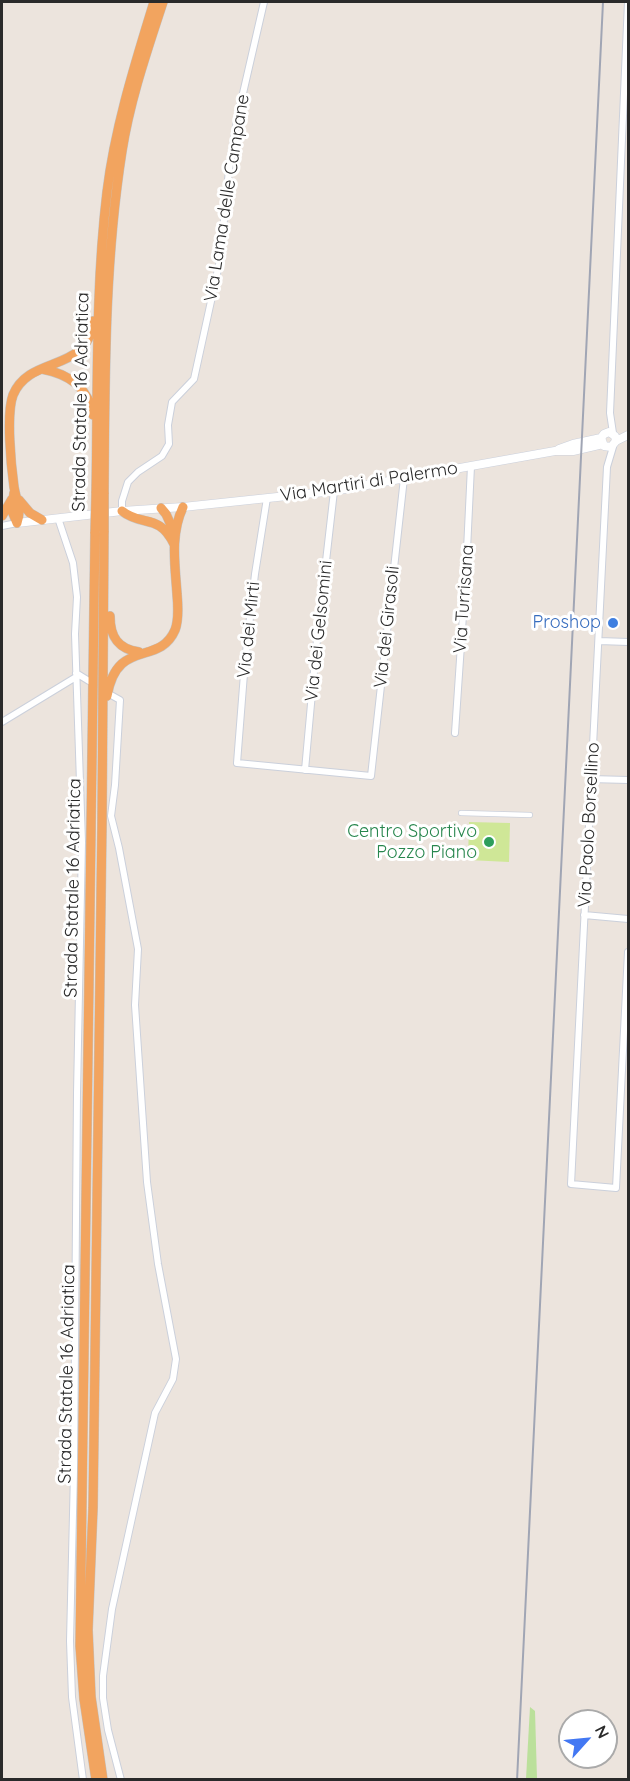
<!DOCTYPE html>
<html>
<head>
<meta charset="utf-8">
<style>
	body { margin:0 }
	#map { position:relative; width:630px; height:1781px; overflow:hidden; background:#ece4dd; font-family:Quicksand,sans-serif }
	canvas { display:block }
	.frame { position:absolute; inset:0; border:3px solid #2a2a2a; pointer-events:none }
	.north { position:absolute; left:558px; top:1709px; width:60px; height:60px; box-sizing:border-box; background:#fff; border:2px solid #aaa; border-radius:50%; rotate:63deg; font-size:16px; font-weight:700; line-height:24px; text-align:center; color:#2a2a2a }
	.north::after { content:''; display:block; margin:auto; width:21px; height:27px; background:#4378f3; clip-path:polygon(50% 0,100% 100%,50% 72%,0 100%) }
</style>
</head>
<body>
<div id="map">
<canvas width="630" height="1781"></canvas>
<div class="frame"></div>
<div class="north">N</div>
</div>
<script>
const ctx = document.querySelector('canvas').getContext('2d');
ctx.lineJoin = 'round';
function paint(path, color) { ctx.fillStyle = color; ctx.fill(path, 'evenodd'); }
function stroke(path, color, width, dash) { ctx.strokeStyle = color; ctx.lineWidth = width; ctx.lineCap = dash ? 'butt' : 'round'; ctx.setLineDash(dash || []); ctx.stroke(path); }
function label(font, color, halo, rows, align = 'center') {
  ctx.font = font + ' Quicksand,sans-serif'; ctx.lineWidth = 6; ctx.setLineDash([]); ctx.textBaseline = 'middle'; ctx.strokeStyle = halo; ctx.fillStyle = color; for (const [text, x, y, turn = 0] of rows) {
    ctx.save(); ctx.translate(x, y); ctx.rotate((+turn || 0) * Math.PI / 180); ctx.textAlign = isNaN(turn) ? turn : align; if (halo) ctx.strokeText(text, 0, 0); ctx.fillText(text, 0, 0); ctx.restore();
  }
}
paint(new Path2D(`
	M530,1707L535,1711L537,1779H526Z`), '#bbe09b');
paint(new Path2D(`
	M469,822L510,823L509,862L468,860Z`), '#cfe797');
const pedestrian = new Path2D(`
	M461,813L530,815`);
const minor = new Path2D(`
	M613,433L610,413L628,2
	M613,447L607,467L571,1184L616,1188L628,952
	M267,498L255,574L245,661L237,763L371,776L404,478
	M122,511V501L128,482L138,472L162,456L169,444L168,425L172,402L194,379L220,260L229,170L238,115L264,2
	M58,518L73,563L77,597L75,634L82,842L77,1093L74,1471L70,1641L72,1697L83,1780
	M2,526L17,523
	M599,641L628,642
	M76,673L89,681
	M111,695L120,700L115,785L111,816L119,848L138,949L135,1005L147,1182L158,1264L176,1359L173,1379L155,1413L112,1609L103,1676V1698L108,1730L121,1780
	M2,722L76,677
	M455,733L466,571L471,466
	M305,770L316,649L334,491
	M590,779L628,780
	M584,915L628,919`);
const tertiary = new Path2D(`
	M616,441L615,436L609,432L604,434L601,438L604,446L611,447L616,441L628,435
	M559,449L573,444L601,438
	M17,523L122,511L183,507L334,491L471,466L555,451H573L603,444`);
const trunk = new Path2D(`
	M42,369C69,374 88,387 93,415
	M14,493L12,511L17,523
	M96,493C98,392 95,292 107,192C115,127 135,64 154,2
	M104,494C105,379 104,265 122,151C130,100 147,51 163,2
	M19,500L30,513L42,520
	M161,508L166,514L174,532
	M122,511C142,527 159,513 174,544
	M2,516L12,499
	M17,523C22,509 16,500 14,487C11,465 6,414 13,395C30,354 88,374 93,321
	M95,532L80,1646L84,1699L96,1780
	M110,616C110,637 118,649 139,652
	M107,696C117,637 159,667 175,630C179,620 178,605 177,594C175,564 170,535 183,507
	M103,1780L91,1697L88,1630L93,1508L102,822L104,531`);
stroke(pedestrian, '#cbd0db', 6);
stroke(minor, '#cbd0db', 8);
stroke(tertiary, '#cbd0db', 9);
stroke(trunk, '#c3c3c3', 10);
stroke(pedestrian, '#fff', 4.5);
stroke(minor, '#fff', 6);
stroke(tertiary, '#fff', 8);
stroke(trunk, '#f2a45f', 9);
stroke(new Path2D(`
	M517,1780L603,2`), '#a0a5b4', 2);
const trunkBridge = new Path2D(`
	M104,531V494
	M95,532L96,493`);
stroke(trunkBridge, '#c3c3c3', 10, []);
stroke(trunkBridge, '#f2a45f', 9);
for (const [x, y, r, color] of [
	[613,623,6,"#3f7fe0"],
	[489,842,6,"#2e9e5b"]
]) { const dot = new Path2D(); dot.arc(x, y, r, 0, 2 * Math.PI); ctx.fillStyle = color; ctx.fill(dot); stroke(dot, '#fff', 2); }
label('18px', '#2a2a2a', '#fff', [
	["Via Lama delle Campane",227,198,-81],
	["Strada Statale 16 Adriatica",81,402,-89],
	["Via Martiri di Palermo",369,482,-9],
	["Via Turrisana",464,599,-86],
	["Via dei Girasoli",387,627,-84],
	["Via dei Mirti",249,630,-84],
	["Via dei Gelsomini",319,631,-84],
	["Via Paolo Borsellino",589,825,-87],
	["Strada Statale 16 Adriatica",73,888,-89],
	["Strada Statale 16 Adriatica",67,1374,-89]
]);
label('18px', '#366cbe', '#fff', [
	["Proshop",601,623]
], 'right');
label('18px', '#27864d', '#fff', [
	["Centro Sportivo",477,832],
	["Pozzo Piano",477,853]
], 'right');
</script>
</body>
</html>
